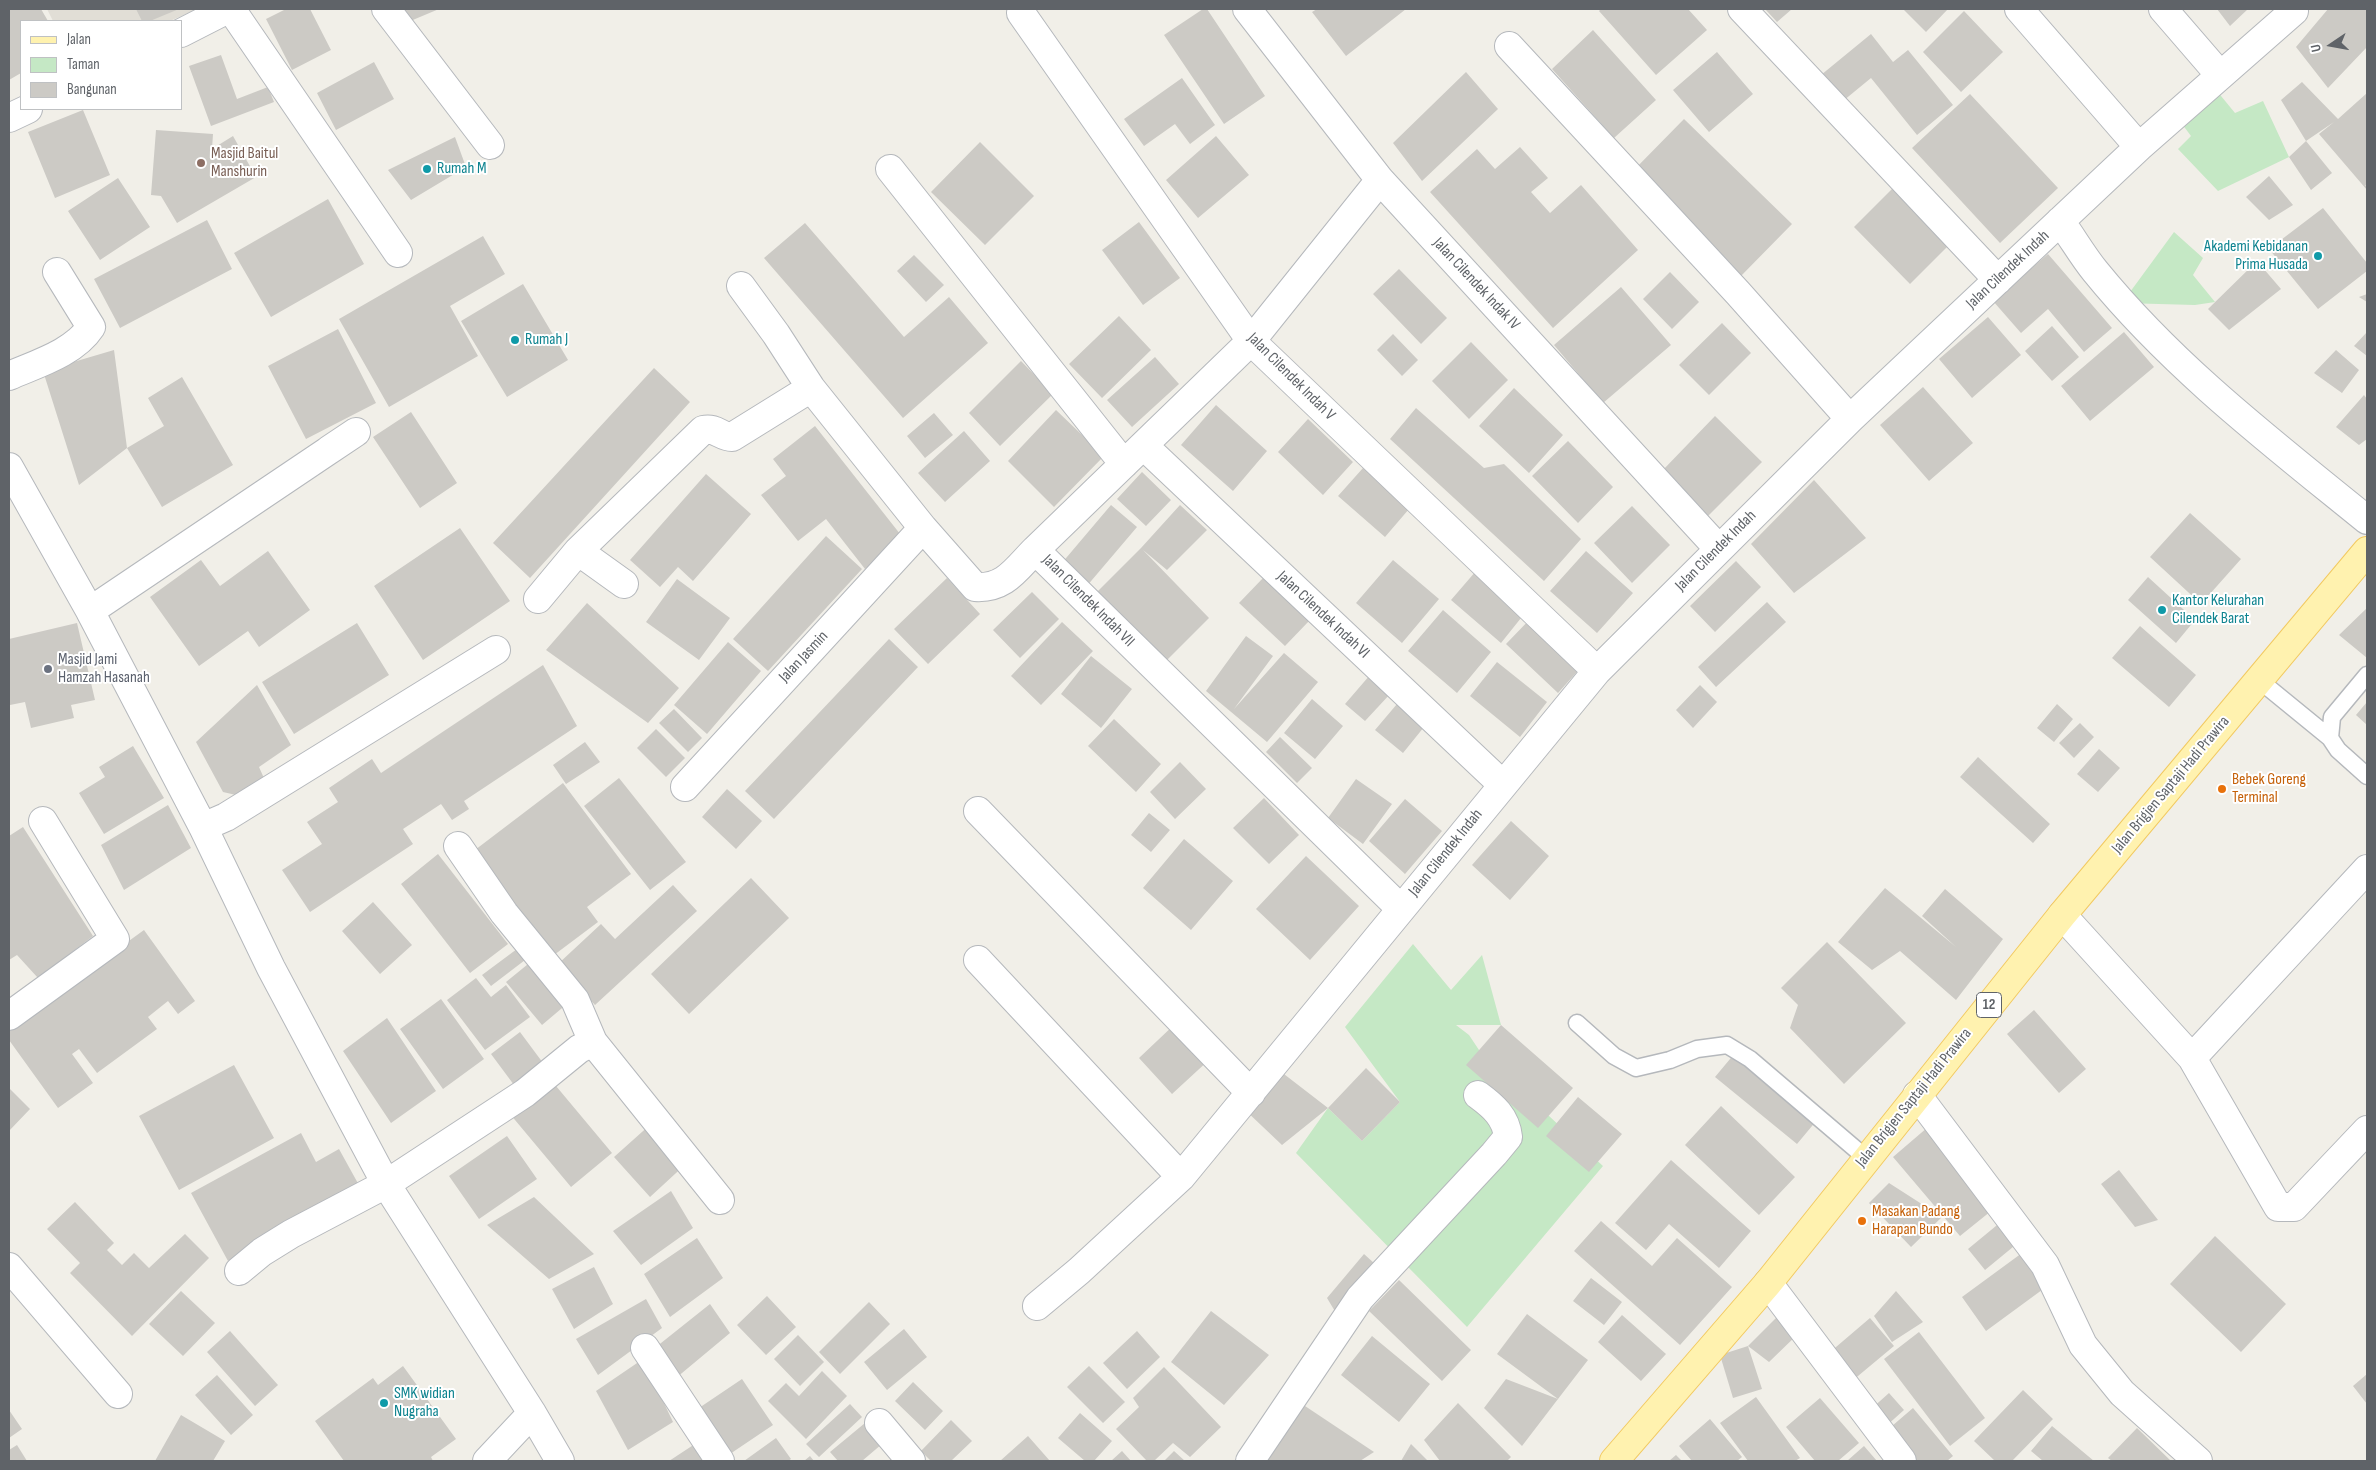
<!DOCTYPE html>
<html>
<head>
<meta charset="utf-8">
<style>
	body { margin:0 }
	#map { position:relative; width:2376px; height:1470px; overflow:hidden; background:#f1efe8; font-family:"Sofia Sans Condensed",sans-serif }
	canvas { display:block }
	.frame { position:absolute; inset:0; border:10px solid #5f6368; pointer-events:none }
	.legend { position:absolute; left:20px; top:20px; width:162px; height:90px; box-sizing:border-box; background:#fff; border:1px solid #bfc1c3; margin:0; padding:6px 9px; list-style:none; font-size:15px; color:#5f6368 }
	.legend li { display:flex; align-items:center; gap:10px; height:25px }
	.legend b { width:25px; border:1px solid #bfc1c3 }
	.north { position:absolute; left:2306px; top:20px; width:50px; height:50px; -webkit-text-stroke:4px #fff; paint-order:stroke; rotate:258deg; font-size:14px; font-weight:700; line-height:20px; text-align:center; color:#5f6368 }
	.north::after { content:''; display:block; margin:auto; width:18px; height:22px; background:#5f6368; clip-path:polygon(50% 0,100% 100%,50% 72%,0 100%) }
</style>
</head>
<body>
<div id="map">
<canvas width="2376" height="1470"></canvas>
<div class="frame"></div>
<ul class="legend">
<li><b style="height:6px;background:#fff2af"></b>Jalan</li>
<li><b style="height:14px;background:#c5e8c5"></b>Taman</li>
<li><b style="height:14px;background:#cccac5"></b>Bangunan</li>
</ul>
<div class="north">U</div>
</div>
<script>
const ctx = document.querySelector('canvas').getContext('2d');
ctx.lineJoin = 'round';
function paint(path, color) { ctx.fillStyle = color; ctx.fill(path, 'evenodd'); }
function stroke(path, color, width, dash) { ctx.strokeStyle = color; ctx.lineWidth = width; ctx.lineCap = dash ? 'butt' : 'round'; ctx.setLineDash(dash || []); ctx.stroke(path); }
function label(font, color, halo, rows, align = 'center') {
  ctx.font = font + ' "Sofia Sans Condensed",sans-serif'; ctx.lineWidth = 4; ctx.setLineDash([]); ctx.textBaseline = 'middle'; ctx.strokeStyle = halo; ctx.fillStyle = color; for (const [text, x, y, turn = 0] of rows) {
    ctx.save(); ctx.translate(x, y); ctx.rotate((+turn || 0) * Math.PI / 180); ctx.textAlign = isNaN(turn) ? turn : align; if (halo) ctx.strokeText(text, 0, 0); ctx.fillText(text, 0, 0); ctx.restore();
  }
}
paint(new Path2D(`
	M47,9H197L170,21H53Z`), '#e1ded6');
paint(new Path2D(`
	M2203,74L2235,113L2263,101L2289,157L2218,191L2178,149L2191,136L2167,104Z
	M2174,232L2203,258L2193,275L2215,302L2195,305L2122,303Z
	M1413,944L1451,990L1482,955L1501,1025H1456L1469,1035L1481,1053L1603,1166L1467,1327L1296,1153L1328,1108L1362,1141L1400,1102L1345,1027Z`), '#c5e8c5');
paint(new Path2D(`
	M9,9H41L48,21H21V73L9,80Z
	M136,9H179L150,21H142Z
	M286,9H310L331,50L292,70L266,19Z
	M403,9H439L408,22Z
	M1203,9H1207L1265,96L1224,124L1164,35Z
	M1317,9H1406L1346,56L1312,12Z
	M1601,9H1688L1707,30L1656,75L1599,11Z
	M1765,9H1792L1777,22Z
	M1903,9H1948L1926,32Z
	M2217,9H2248L2230,26Z
	M2328,9H2367V47L2328,88L2296,47Z
	M1964,11L2003,52L1961,92L1923,52Z
	M1593,30L1656,100L1614,138L1552,69Z
	M1871,34L1893,62L1908,50L1953,105L1917,135L1871,78L1843,101L1821,75Z
	M1717,52L1753,94L1709,132L1673,90Z
	M221,55L237,99L268,87L274,102L211,126L189,66Z
	M374,62L394,99L336,130L317,93Z
	M1466,72L1498,109L1422,181L1393,143Z
	M1182,78L1215,125L1190,144L1175,124L1144,146L1124,119Z
	M2302,82L2338,119L2367,93V183L2365,186L2367,185V190L2319,134L2334,122L2306,141L2281,100Z
	M1970,94L2058,188L2000,243L1912,148Z
	M83,110L110,175L55,198L28,132Z
	M1684,119L1792,224L1739,278L1631,173Z
	M156,130L213,134L212,149L233,136L256,177L177,223L161,196L151,195Z
	M1216,136L1249,175L1198,218L1166,180Z
	M455,137L466,167L411,200L388,170Z
	M2306,141L2332,173L2311,190L2289,157Z
	M980,142L1034,196L985,245L931,192Z
	M1520,147L1548,178L1531,192L1550,213L1581,185L1638,250L1553,328L1430,192L1477,149L1495,169Z
	M2269,176L2293,205L2269,220L2246,197Z
	M118,178L150,227L100,260L68,211Z
	M1892,189L1948,246L1910,284L1854,227Z
	M328,199L364,264L271,317L234,253Z
	M2323,208L2367,263V271L2318,309L2269,249Z
	M207,220L232,269L120,328L94,279Z
	M1139,222L1180,278L1143,305L1102,250Z
	M805,223L904,337L949,297L988,343L903,418L764,258Z
	M483,236L505,274L450,306L478,356L389,407L339,319Z
	M2048,254L2112,328L2084,352L2048,309L2021,333L1993,301Z
	M914,255L944,285L926,302L897,271Z
	M2257,261L2281,289L2229,330L2208,309Z
	M1399,269L1447,318L1421,344L1373,294Z
	M1670,272L1699,302L1672,329L1643,299Z
	M523,284L568,360L507,397L461,321Z
	M1621,287L1671,345L1603,403L1554,345Z
	M2367,294V302L2359,297Z
	M1119,316L1151,350L1102,398L1069,364Z
	M1988,317L2021,355L1972,398L1939,359Z
	M1722,323L1751,353L1709,395L1679,365Z
	M2052,326L2079,357L2052,381L2025,351Z
	M338,329L376,403L306,439L268,366Z
	M2124,332L2154,367L2090,421L2061,386Z
	M2367,332V356L2354,346Z
	M1393,334L1418,360L1402,376L1377,350Z
	M1471,342L1508,380L1469,419L1432,381Z
	M114,350L127,448L79,485L43,371Z
	M2336,350L2359,370L2342,393L2314,373Z
	M1155,357L1179,384L1132,427L1107,400Z
	M1021,361L1053,394L1000,446L969,413Z
	M654,368L690,402L530,578L493,543Z
	M182,377L233,465L162,507L127,448L164,426L148,398Z
	M1923,387L1973,443L1929,481L1880,425Z
	M1514,388L1563,435L1529,473L1479,426Z
	M2364,395L2367,399V439L2359,445L2336,427Z
	M1216,405L1267,451L1233,491L1181,445Z
	M1416,408L1484,468L1504,464L1581,539L1544,581L1390,439Z
	M1056,410L1104,456L1054,507L1008,461Z
	M411,412L457,483L420,508L373,437Z
	M934,413L953,435L925,458L907,436Z
	M1715,416L1762,462L1708,516L1662,471Z
	M1308,419L1353,462L1323,495L1278,452Z
	M815,426L904,539L865,569L826,519L798,541L761,495L786,476L773,459Z
	M964,431L990,461L945,502L918,473Z
	M1568,441L1613,487L1578,523L1532,476Z
	M1363,468L1409,509L1385,537L1338,496Z
	M1142,472L1171,500L1146,526L1117,499Z
	M706,474L751,514L693,581L678,567L660,587L630,560Z
	M1814,480L1866,538L1794,593L1751,544Z
	M1111,505L1137,527L1086,587L1061,564Z
	M1180,505L1207,530L1167,570L1143,550L1209,618L1163,664L1095,594L1141,548Z
	M1632,506L1670,545L1632,583L1594,543Z
	M2190,513L2241,559L2201,604L2150,557Z
	M460,528L510,601L423,660L374,586Z
	M826,536L862,569L768,671L733,639Z
	M268,551L310,610L259,647L248,631L199,666L150,597L201,560L220,586Z
	M1586,551L1633,593L1597,633L1550,591Z
	M1393,560L1439,599L1402,643L1356,603Z
	M1736,561L1761,587L1715,632L1690,606Z
	M1476,571L1525,613L1501,643L1451,600Z
	M2148,577L2195,620L2176,643L2128,600Z
	M947,578L980,614L928,664L894,629Z
	M1263,578L1309,621L1285,646L1239,603Z
	M677,579L730,618L699,660L646,622Z
	M1032,592L1059,619L1020,658L993,630Z
	M1767,602L1786,622L1716,687L1698,667Z
	M587,603L679,688L648,723L546,650Z
	M2367,608V658L2339,635Z
	M1443,610L1491,652L1457,693L1408,651Z
	M1532,617L1584,664L1558,693L1506,644Z
	M1062,622L1093,651L1041,705L1011,676Z
	M77,623L95,700L71,705L74,718L31,728L25,702L10,705L9,639Z
	M357,623L389,675L294,734L262,682Z
	M2140,626L2196,675L2169,707L2112,658Z
	M1246,636L1273,656L1234,709L1284,653L1318,682L1267,742L1206,691Z
	M889,639L918,667L774,819L745,791Z
	M728,642L761,671L707,734L674,705Z
	M1091,656L1132,689L1101,728L1061,694Z
	M1497,662L1547,702L1520,737L1470,696Z
	M543,665L577,726L464,801L469,809L452,820L441,804L403,829L413,844L310,912L282,870L322,844L307,822L338,802L329,788L372,759L381,773Z
	M1370,675L1391,693L1365,721L1345,704Z
	M257,685L291,745L259,767L267,785L249,798L223,792L196,742Z
	M1700,685L1717,702L1693,728L1676,710Z
	M1312,699L1343,726L1315,759L1284,733Z
	M2367,702V725L2356,715Z
	M1397,704L1424,727L1403,753L1375,730Z
	M2057,704L2073,719L2054,742L2037,728Z
	M674,709L702,738L688,752L659,723Z
	M1114,719L1161,764L1136,792L1088,746Z
	M2080,723L2094,737L2074,758L2059,743Z
	M656,729L685,758L666,777L637,748Z
	M1280,737L1312,768L1297,783L1266,752Z
	M585,742L600,762L566,784L553,765Z
	M133,746L164,798L104,834L79,793L105,777L99,767Z
	M2099,749L2120,768L2098,792L2077,774Z
	M1978,757L2050,824L2033,843L1960,777Z
	M1180,762L1206,789L1175,819L1150,792Z
	M619,778L686,862L650,890L584,806Z
	M1356,779L1392,804L1363,844L1328,818Z
	M563,783L631,874L587,907L598,922L550,958L471,853Z
	M727,789L762,821L736,849L702,817Z
	M1264,798L1299,835L1269,864L1233,828Z
	M1405,799L1442,831L1405,874L1369,841Z
	M168,805L191,848L124,890L101,845Z
	M1149,813L1170,830L1151,852L1131,835Z
	M1511,821L1549,856L1510,900L1472,865Z
	M23,827L93,936L38,978L17,955L9,960V836Z
	M1184,839L1233,881L1191,930L1143,888Z
	M438,854L508,944L470,973L401,884Z
	M1306,856L1359,906L1310,960L1256,909Z
	M751,878L789,918L689,1014L651,974Z
	M673,885L697,911L595,1005L558,964L601,924L615,939Z
	M1885,888L1956,947L1922,916L1945,889L2003,939L1956,1000L1900,951L1872,970L1838,942Z
	M373,902L412,945L380,974L342,931Z
	M144,930L195,1001L178,1014L168,1001L148,1017L157,1029L97,1073L79,1049L72,1054L93,1083L58,1108L9,1040V1028Z
	M1827,942L1906,1023L1844,1084L1790,1028L1798,1005L1781,988Z
	M521,946L529,957L491,986L482,975Z
	M533,960L568,1003L542,1025L506,982Z
	M476,978L491,997L506,985L530,1017L485,1050L447,1000Z
	M441,999L484,1059L443,1089L400,1029Z
	M2034,1010L2086,1069L2059,1093L2007,1034Z
	M387,1018L436,1091L391,1123L343,1051Z
	M1176,1023L1210,1059L1172,1094L1139,1058Z
	M1501,1025L1573,1088L1538,1128L1466,1065Z
	M520,1032L546,1067L517,1089L491,1054Z
	M1735,1053L1817,1120L1797,1144L1715,1077Z
	M234,1065L274,1138L179,1190L139,1116Z
	M1366,1068L1400,1102L1362,1141L1328,1108L1282,1145L1243,1108L1280,1071L1328,1108Z
	M551,1080L612,1153L571,1187L510,1114Z
	M9,1088L30,1109L9,1131Z
	M1578,1097L1622,1134L1589,1172L1546,1136Z
	M1721,1106L1795,1177L1759,1215L1685,1145Z
	M652,1123L688,1162L650,1197L614,1157Z
	M1928,1127L1996,1207L1960,1236L1893,1157Z
	M301,1133L316,1162L339,1149L360,1187L228,1261L191,1193Z
	M507,1136L537,1179L479,1219L449,1176Z
	M1671,1160L1751,1231L1719,1268L1669,1224L1646,1250L1615,1223Z
	M2119,1170L2158,1220L2135,1227L2101,1184Z
	M1889,1183L1942,1217L1911,1247L1869,1203Z
	M671,1191L693,1228L641,1265L613,1231Z
	M534,1197L594,1254L549,1279L487,1225Z
	M75,1202L114,1243L107,1250L122,1265L134,1253L149,1268L185,1234L209,1258L132,1336L70,1273L80,1263L47,1229Z
	M1601,1221L1652,1266L1677,1238L1732,1287L1680,1345L1574,1251Z
	M2002,1221L2019,1242L1985,1270L1968,1249Z
	M2215,1236L2286,1304L2241,1352L2170,1284Z
	M697,1238L723,1278L670,1317L644,1274Z
	M2022,1253L2046,1287L1986,1331L1962,1297Z
	M1364,1254L1375,1264L1336,1313L1327,1298Z
	M594,1267L613,1304L574,1329L552,1289Z
	M1591,1278L1622,1302L1604,1325L1573,1301Z
	M1399,1280L1471,1350L1442,1381L1369,1311Z
	M181,1291L215,1323L183,1356L149,1324Z
	M1896,1291L1923,1322L1892,1342L1874,1316Z
	M767,1296L796,1327L766,1355L737,1325Z
	M646,1299L662,1328L598,1375L576,1339Z
	M869,1302L890,1324L840,1374L819,1352Z
	M710,1304L730,1333L670,1383L651,1351Z
	M1211,1311L1269,1355L1224,1405L1171,1362Z
	M1781,1313L1799,1333L1769,1362L1748,1346Z
	M1527,1314L1588,1360L1558,1399L1522,1446L1484,1408L1506,1379L1558,1399L1497,1354Z
	M1622,1315L1666,1354L1641,1381L1598,1342Z
	M1870,1318L1894,1346L1852,1381L1829,1353Z
	M904,1329L927,1357L887,1390L864,1362Z
	M230,1331L278,1385L255,1406L207,1352Z
	M1137,1331L1160,1357L1127,1389L1103,1363Z
	M1919,1332L1985,1418L1950,1446L1884,1359Z
	M798,1335L824,1362L800,1386L774,1359Z
	M1372,1336L1430,1384L1399,1422L1341,1375Z
	M1748,1346L1762,1389L1733,1398L1720,1355Z
	M643,1359L673,1422L628,1450L596,1391Z
	M403,1366L456,1439L431,1457L433,1461H344L315,1421L373,1378L378,1385Z
	M1089,1366L1125,1402L1103,1423L1067,1387Z
	M1164,1367L1221,1427L1190,1457L1173,1443L1154,1461H1147L1116,1429L1139,1407L1133,1398Z
	M822,1371L847,1396L806,1439L768,1401L786,1383L799,1396Z
	M2367,1374V1404L2353,1386Z
	M217,1375L253,1415L231,1435L195,1395Z
	M742,1379L773,1425L727,1456L696,1410Z
	M913,1382L943,1411L925,1430L895,1401Z
	M2023,1390L2053,1419L2012,1461H1995L1974,1441Z
	M1889,1393L1904,1410L1885,1427L1870,1410Z
	M1756,1397L1800,1458L1795,1461H1748L1720,1423Z
	M1820,1398L1859,1443L1838,1461H1815L1786,1427Z
	M1458,1403L1511,1457L1507,1461H1440L1424,1440Z
	M850,1404L862,1417L819,1457L806,1444Z
	M1302,1404L1374,1452L1360,1461H1264Z
	M1913,1408L1953,1456L1947,1461H1910L1885,1432Z
	M9,1410L22,1429L9,1438Z
	M1080,1413L1112,1441L1094,1461H1085L1058,1438Z
	M181,1415L225,1441L213,1461H155Z
	M1710,1419L1742,1457L1737,1461H1692L1679,1446Z
	M951,1420L972,1441L951,1461H931L921,1451Z
	M865,1423L882,1444L862,1461H838L830,1452Z
	M2052,1426L2094,1461H2043L2031,1451Z
	M2137,1428L2171,1461H2112L2108,1458Z
	M1028,1436L1050,1461H1000Z
	M776,1438L791,1459L788,1461H744Z
	M701,1440L717,1461H669Z
	M1411,1444L1428,1461H1401Z
	M17,1445L27,1461H9V1450Z
	M1864,1446L1877,1461H1847Z
	M1122,1451L1131,1461H1111Z
	M1174,1451L1185,1461H1164Z
	M1676,1455L1682,1461H1669Z
	M810,1456L814,1461H804Z`), '#cccac5');
const lane = new Path2D(`
	M2367,675L2332,717L2330,738L2338,750L2367,776
	M2259,680L2330,738
	M1577,1023L1614,1056L1636,1068L1670,1060L1697,1049L1727,1045L1750,1059L1866,1158`);
const street = new Path2D(`
	M231,9L398,253
	M386,9L490,145
	M1247,9L1380,180L1718,548
	M1742,9L1998,280
	M2019,9L2139,147
	M2163,9L2220,75
	M1021,13L1251,341L1597,671
	M181,33L228,9
	M1509,46L1738,293L1850,419
	M9,118L28,109
	M890,169L1124,464
	M2060,221C2072,237 2082,255 2095,271C2173,367 2271,442 2367,520
	M741,286L776,334L811,388L923,528L975,587C1005,589 1016,569 1035,550L1401,909
	M9,376C36,364 74,353 91,327L57,272
	M1144,446L1502,784
	M9,467L90,611L203,827L271,968L386,1184L532,1413L560,1461
	M1035,550L1251,341L1380,180
	M578,551L624,584
	M538,599L578,551L703,430C716,427 721,437 732,437L811,388
	M90,611L356,432L329,450
	M685,787L923,528
	M978,811L1251,1093
	M203,827L226,817L496,650
	M458,846L504,913L575,1000L593,1042
	M2062,915L2192,1058L2278,1207H2294L2367,1130
	M978,960L1181,1177
	M9,1016L115,939L43,821
	M2192,1058L2367,869
	M1917,1095L2045,1265L2083,1345L2122,1393L2198,1461
	M9,1267L118,1394
	M239,1271L262,1252L291,1234L386,1184L525,1093L579,1049L593,1042L720,1200
	M1768,1283L1902,1461
	M1037,1306L1079,1271L1181,1177L1597,671L1850,419L2139,147L2294,11
	M645,1348L720,1461
	M879,1423L911,1461
	M487,1461L532,1413
	M1250,1461L1360,1298L1494,1154L1508,1137C1506,1117 1493,1106 1478,1095`);
const primary = new Path2D(`
	M1614,1461L1768,1283L2062,915L2367,551`);
stroke(lane, '#b5b8bc', 19);
stroke(street, '#b5b8bc', 30);
stroke(primary, '#f2c960', 30);
stroke(lane, '#fff', 16);
stroke(street, '#fff', 28);
stroke(primary, '#fff2af', 28);
for (const [x, y, r, color] of [
	[201,163,5,"#8d6e63"],
	[427,169,5,"#0f9aa8"],
	[2318,256,5,"#0f9aa8"],
	[515,340,5,"#0f9aa8"],
	[2162,610,5,"#0f9aa8"],
	[48,669,5,"#6b7280"],
	[2222,789,5,"#e8710a"],
	[1862,1221,5,"#e8710a"],
	[384,1403,5,"#0f9aa8"]
]) { const dot = new Path2D(); dot.arc(x, y, r, 0, 2 * Math.PI); ctx.fillStyle = color; ctx.fill(dot); stroke(dot, '#fff', 2); }
for (const [x, y, w] of [
	[1989,1005,25]
]) { const box = new Path2D(); box.roundRect(x - w / 2, y - 12.5, w, 25, 4); ctx.fillStyle = '#fff'; ctx.fill(box); stroke(box, '#5f6368', 1); }
label('bold 15px', '#5f6368', null, [
	["12",1989,1005]
]);
label('16px', '#785e54', '#fff', [
	["Masjid Baitul",211,154],
	["Manshurin",211,172]
], 'left');
label('16px', '#0d838f', '#fff', [
	["Rumah M",437,169],
	["Akademi Kebidanan",2308,247,"right"],
	["Prima Husada",2308,265,"right"],
	["Rumah J",525,340],
	["Kantor Kelurahan",2172,601],
	["Cilendek Barat",2172,619],
	["SMK widian",394,1394],
	["Nugraha",394,1412]
], 'left');
label('16px', '#5f6368', '#fff', [
	["Jalan Cilendek Indah",2008,270,-43],
	["Jalan Cilendek Indak IV",1476,284,47],
	["Jalan Cilendek Indah V",1291,377,45],
	["Jalan Cilendek Indah",1716,551,-45],
	["Jalan Cilendek Indah VII",1088,601,45],
	["Jalan Cilendek Indah VI",1323,615,43],
	["Jalan Jasmin",804,657,-47],
	["Jalan Brigjen Saptaji Hadi Prawira",2171,785,-50],
	["Jalan Cilendek Indah",1446,853,-51],
	["Jalan Brigjen Saptaji Hadi Prawira",1914,1098,-51]
]);
label('16px', '#5b616d', '#fff', [
	["Masjid Jami",58,660],
	["Hamzah Hasanah",58,678]
], 'left');
label('16px', '#c56008', '#fff', [
	["Bebek Goreng",2232,780],
	["Terminal",2232,798],
	["Masakan Padang",1872,1212],
	["Harapan Bundo",1872,1230]
], 'left');
</script>
</body>
</html>
